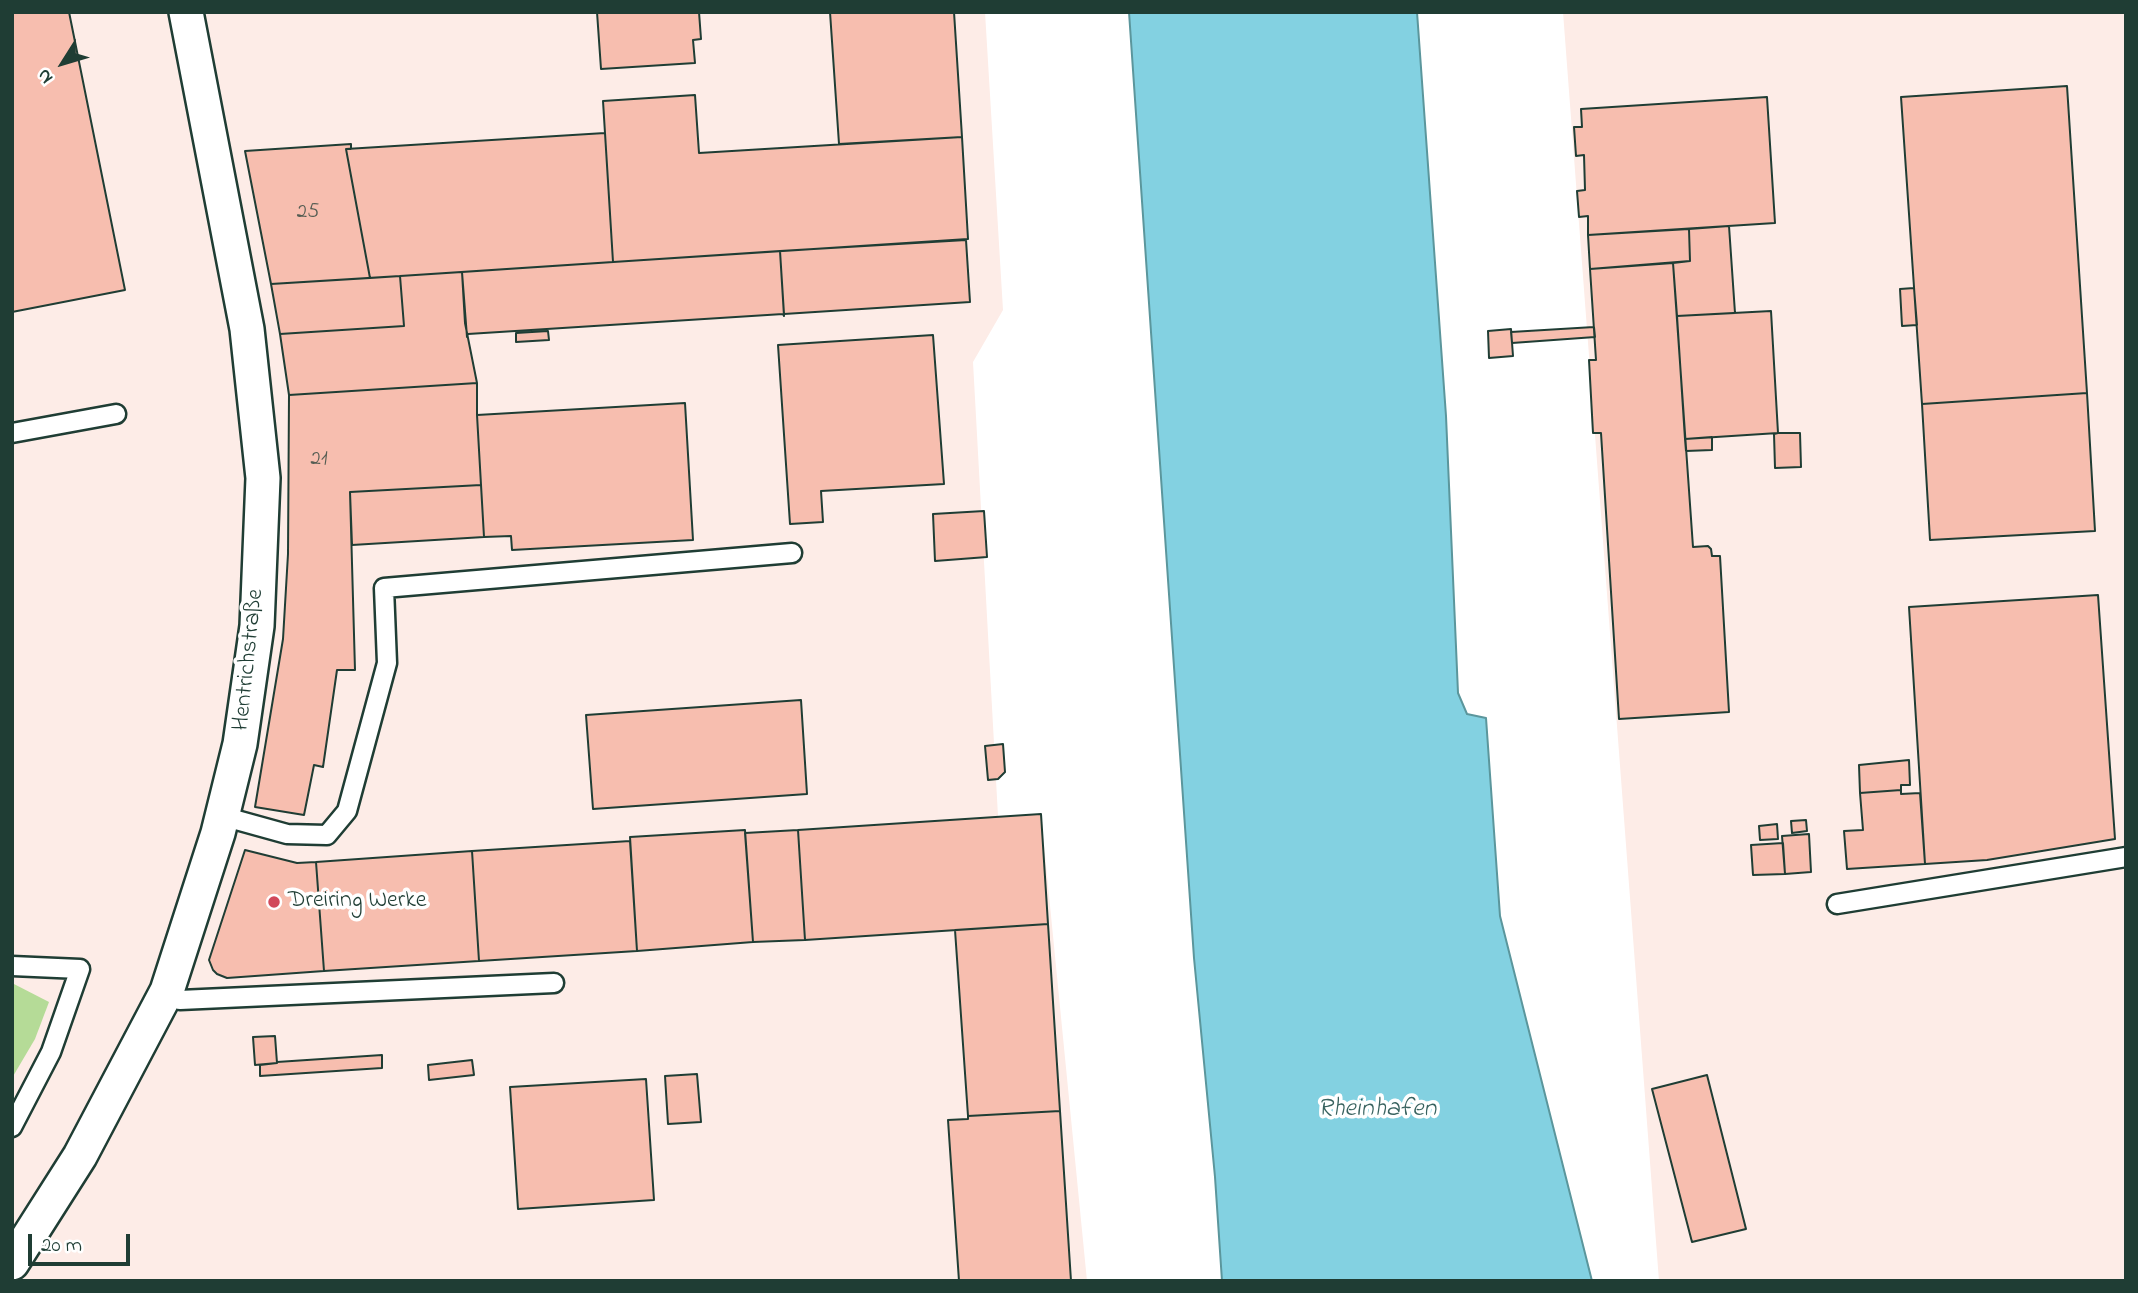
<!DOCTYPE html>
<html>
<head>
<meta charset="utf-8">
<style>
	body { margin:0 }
	#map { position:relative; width:2138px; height:1293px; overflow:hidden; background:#fff; font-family:"Indie Flower",sans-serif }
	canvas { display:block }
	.frame { position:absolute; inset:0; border:14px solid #1f3d34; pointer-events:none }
	.north { position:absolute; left:28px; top:28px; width:70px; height:70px; -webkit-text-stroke:5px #fff; paint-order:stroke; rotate:233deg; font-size:19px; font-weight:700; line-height:28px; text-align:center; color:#1f3d34 }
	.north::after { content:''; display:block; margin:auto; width:24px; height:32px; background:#1f3d34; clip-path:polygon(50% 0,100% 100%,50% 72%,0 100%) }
	.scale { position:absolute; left:28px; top:1234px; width:102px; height:32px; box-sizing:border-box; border:4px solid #1f3d34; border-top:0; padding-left:9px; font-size:21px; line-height:24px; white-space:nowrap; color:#1f3d34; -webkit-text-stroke:5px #fff; paint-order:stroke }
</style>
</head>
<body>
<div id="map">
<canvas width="2138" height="1293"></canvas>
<div class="frame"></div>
<div class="north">N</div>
<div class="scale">20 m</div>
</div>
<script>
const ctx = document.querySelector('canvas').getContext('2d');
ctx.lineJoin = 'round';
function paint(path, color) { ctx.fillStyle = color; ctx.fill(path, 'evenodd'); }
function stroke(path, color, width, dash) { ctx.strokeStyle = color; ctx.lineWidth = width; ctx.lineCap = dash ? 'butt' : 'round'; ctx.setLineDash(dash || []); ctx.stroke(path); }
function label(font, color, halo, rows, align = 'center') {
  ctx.font = font + ' "Indie Flower",sans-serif'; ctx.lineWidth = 7; ctx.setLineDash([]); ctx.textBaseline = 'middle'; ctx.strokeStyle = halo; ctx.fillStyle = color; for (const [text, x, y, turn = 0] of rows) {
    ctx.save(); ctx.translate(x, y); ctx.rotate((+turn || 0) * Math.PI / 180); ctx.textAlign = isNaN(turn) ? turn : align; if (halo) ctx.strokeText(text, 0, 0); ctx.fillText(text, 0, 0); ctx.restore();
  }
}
paint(new Path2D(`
	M12,12H985L1003,310L973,362L998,816L1041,814L1087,1281H12Z
	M1563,12H2126V1281H1659Z`), '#fdece7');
paint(new Path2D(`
	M12,983L49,1002L35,1039L12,1078Z`), '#b5db97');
const water = new Path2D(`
	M1129,12H1417L1446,416L1458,693L1467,714L1486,718L1500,916L1592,1281H1222L1215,1177L1194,958Z`);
paint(water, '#83d1e1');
stroke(water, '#5b969c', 2);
const building = new Path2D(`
	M12,12H69L125,290L12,312Z
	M597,12H699L701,39L693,40L695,63L601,69Z
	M830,12H954L962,137L839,144Z
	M2067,86L2087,393L1922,404L1901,97Z
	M695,95L699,153L962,137L968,239L613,262L603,101Z
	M1767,97L1775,223L1588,235V216L1579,217L1577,191L1585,190L1584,155L1576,156L1574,127H1582L1581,109Z
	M605,133L613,262L370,278L346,149Z
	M351,144V149H346L370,278L271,284L245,151Z
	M1729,226L1735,313L1677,316L1673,263L1690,261L1689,229Z
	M1689,229L1690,261L1590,269L1588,235Z
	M966,240L970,302L784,314L780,251Z
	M780,251L784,316L783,314L468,334L467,337L462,272Z
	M1673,263L1693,547L1708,546L1711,549L1712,556H1720L1729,712L1619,719L1601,433H1593L1589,360H1596L1590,269Z
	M462,272L465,323L477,383L289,395L280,334L404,326L400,276Z
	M400,276L404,326L280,334L271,284Z
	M1914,288L1917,325L1902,326L1900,289Z
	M1771,311L1778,433L1685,439L1677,316Z
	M1594,327L1595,337L1512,343L1511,332Z
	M1511,329L1513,356L1489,358L1488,331Z
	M548,331L549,340L516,342V333Z
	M933,335L944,484L821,491L823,522L790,524L778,345Z
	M477,383V415L481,485L350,492L355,670H337L323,767L314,765L304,815L255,807L283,639L288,554L289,395Z
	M2087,393L2095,531L1930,540L1922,404Z
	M685,403L693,540L512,550L511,536L484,537L477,415Z
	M1778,433H1800L1801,467L1775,468L1774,434Z
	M1712,437V450L1686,451L1685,439Z
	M481,485L484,537L352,545L350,492Z
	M984,511L987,557L935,561L933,514Z
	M2098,595L2115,839L1987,860L1925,864L1909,607Z
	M801,700L807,794L593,809L586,715Z
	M1003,744L1005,772L998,779L988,780L985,746Z
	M1909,760L1910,785H1901V790L1860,793L1859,765Z
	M1901,790V794L1920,793L1925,864L1847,869L1844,831L1863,830L1860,793Z
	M1041,814L1048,924L805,940L798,830Z
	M1806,820L1807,831L1792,833L1791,821Z
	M1777,824L1778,839L1760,840L1759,826Z
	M745,830L753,942L637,951L630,837Z
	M798,830L805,940L753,942L745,833Z
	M1809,834L1811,872L1785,874L1782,836Z
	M630,841L637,951L479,961L472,851Z
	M1783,843L1785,874L1753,875L1751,845Z
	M245,850L297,863L316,862L324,971L227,978L217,974L213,970L209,960Z
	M472,851L479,961L324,971L316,862Z
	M1048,924L1060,1111L968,1116L955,930Z
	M275,1036L277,1063L255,1065L253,1037Z
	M382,1055V1068L260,1076V1065L277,1063V1062Z
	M472,1060L474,1075L429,1080L428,1065Z
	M697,1074L701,1122L668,1124L665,1076Z
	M1707,1075L1746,1229L1692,1242L1652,1089Z
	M646,1079L654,1200L518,1209L510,1087Z
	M1060,1111L1071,1281H959L948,1120L968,1119V1116Z`);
paint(building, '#f7beaf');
stroke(building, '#1f3d34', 2);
const lane = new Path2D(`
	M12,433L116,414
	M222,816L287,834L327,835L347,811L387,663L384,588L792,553
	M1837,904L2126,857
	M12,966L80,969L51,1052L12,1127
	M167,991L180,1000L554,983`);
const street = new Path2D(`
	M12,1263L80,1156L167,991L218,833L240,744L257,626L263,478L247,329L186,12`);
stroke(lane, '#1f3d34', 23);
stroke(street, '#1f3d34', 38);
stroke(lane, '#fff', 18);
stroke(street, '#fff', 33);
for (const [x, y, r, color] of [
	[274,902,7,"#d1495b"]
]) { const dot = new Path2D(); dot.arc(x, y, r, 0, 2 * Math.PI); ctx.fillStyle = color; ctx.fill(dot); stroke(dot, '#fff', 2.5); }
label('21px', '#555d53', null, [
	["25",308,214],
	["21",319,461]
]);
label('24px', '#1f3d34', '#fff', [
	["Hentrichstraße",250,660,-84]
]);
label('24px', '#1f3d34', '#fff', [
	["Dreiring Werke",288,902]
], 'left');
label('italic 26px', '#38625f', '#fff', [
	["Rheinhafen",1377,1111]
]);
</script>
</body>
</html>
